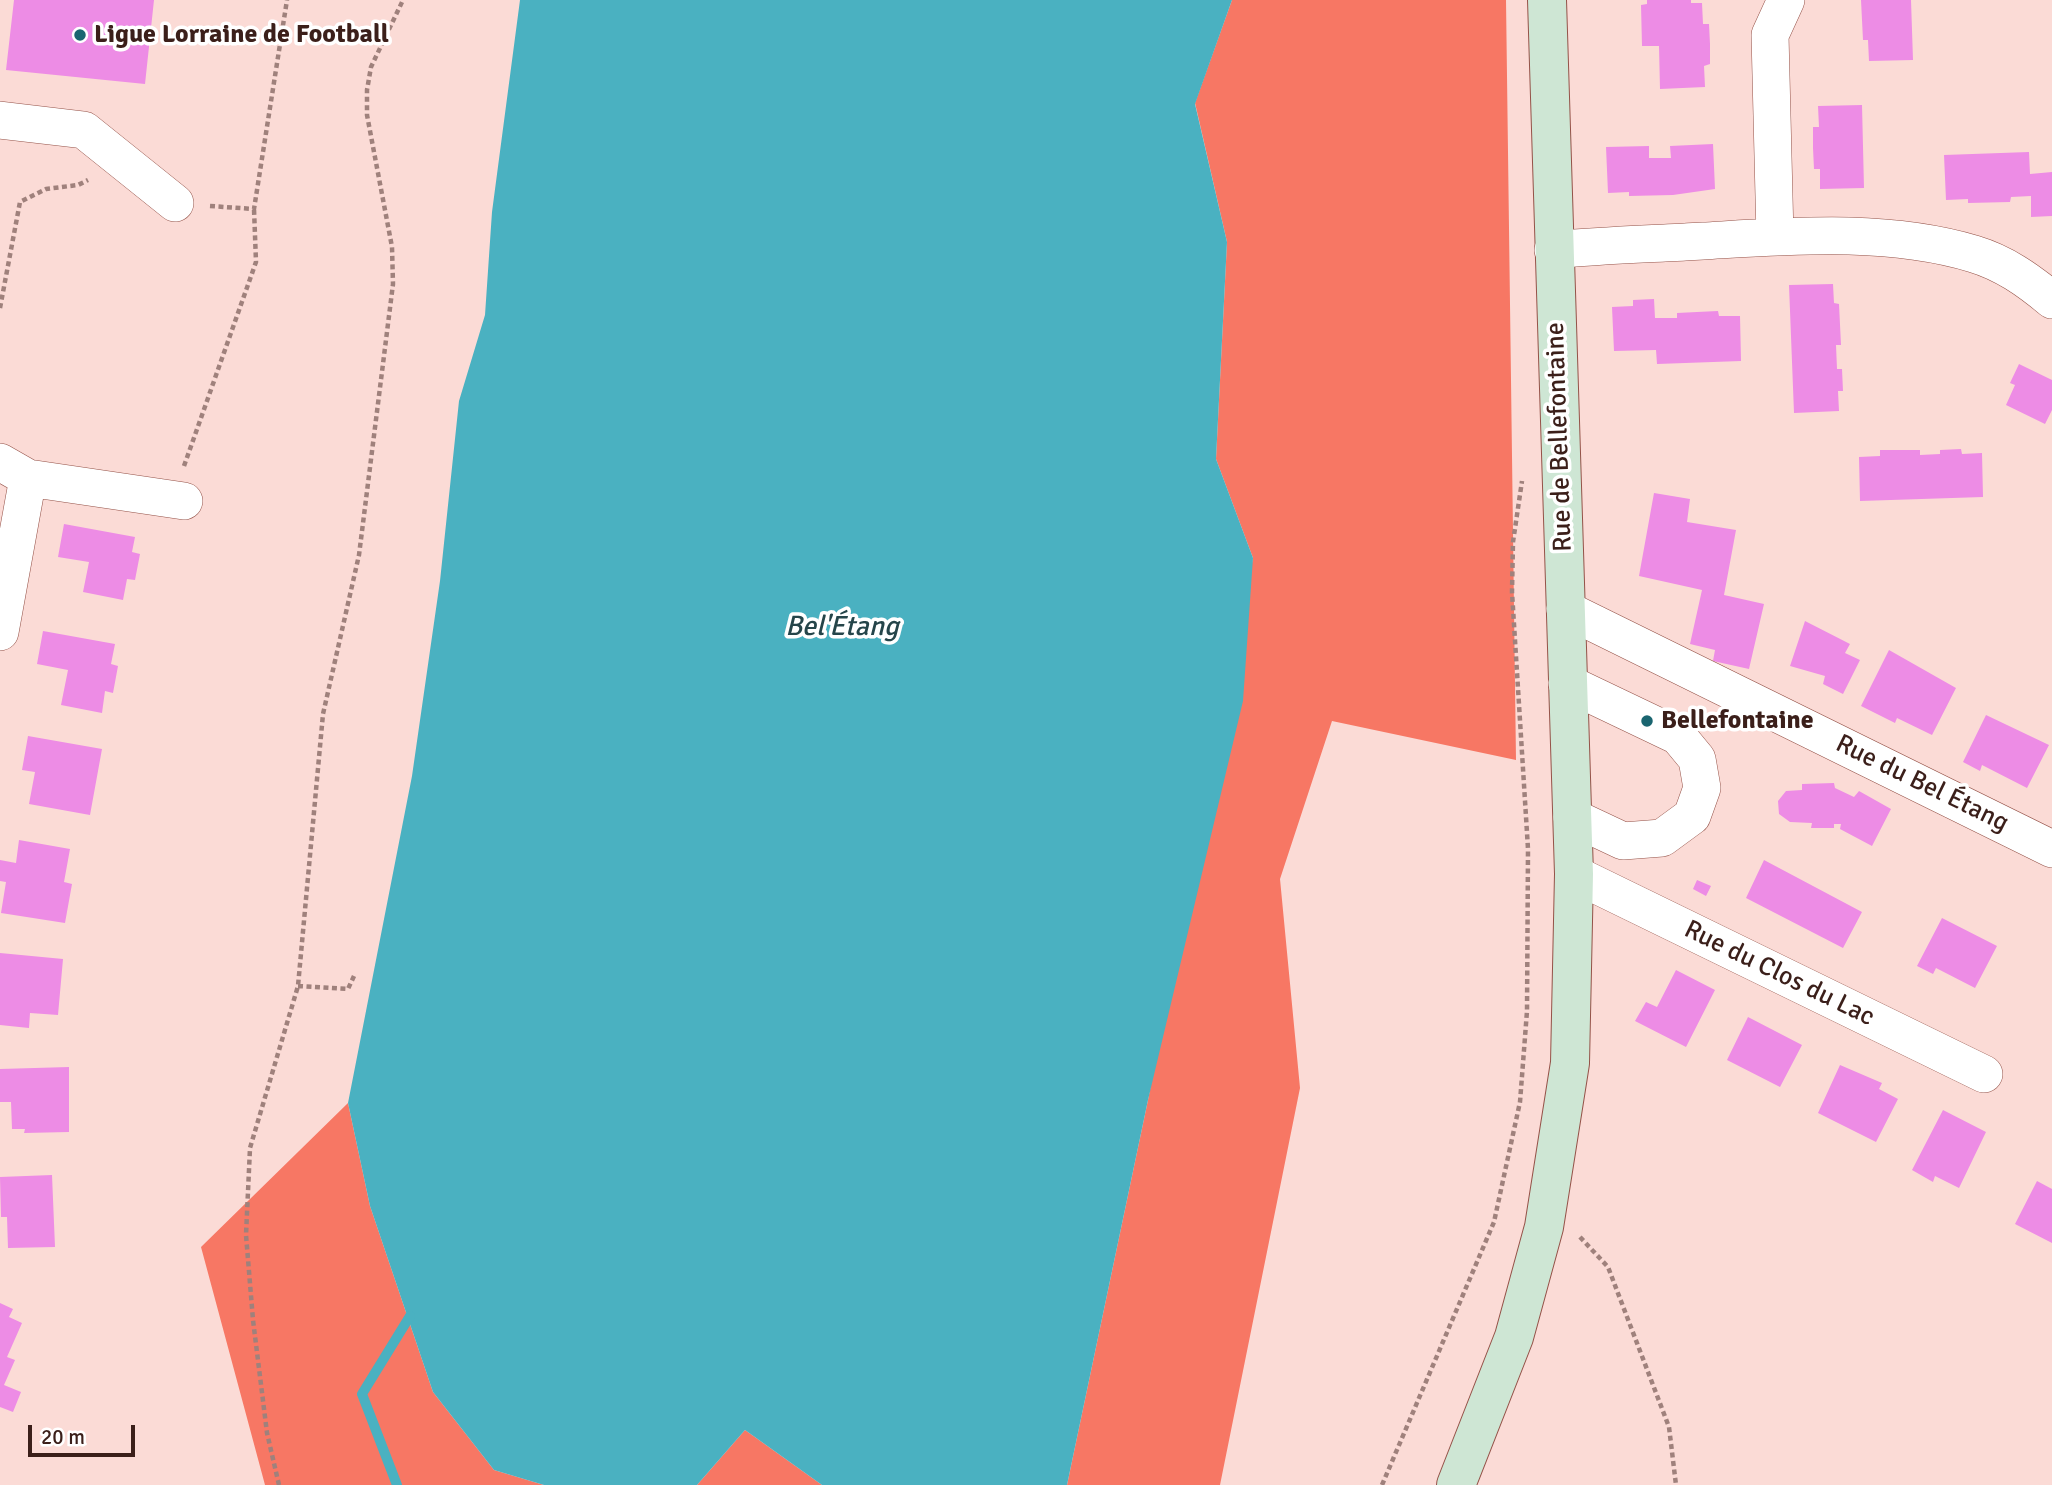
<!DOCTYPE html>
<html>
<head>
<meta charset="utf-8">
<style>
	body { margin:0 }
	#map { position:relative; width:2052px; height:1485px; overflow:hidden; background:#fbdbd6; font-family:Signika,sans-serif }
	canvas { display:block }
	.scale { position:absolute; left:28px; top:1425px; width:107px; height:32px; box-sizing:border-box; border:4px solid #3b1f1a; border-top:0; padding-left:9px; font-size:21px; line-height:24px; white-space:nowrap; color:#3b1f1a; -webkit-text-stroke:5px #fff; paint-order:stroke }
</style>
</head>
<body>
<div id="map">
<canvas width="2052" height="1485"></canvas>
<div class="scale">20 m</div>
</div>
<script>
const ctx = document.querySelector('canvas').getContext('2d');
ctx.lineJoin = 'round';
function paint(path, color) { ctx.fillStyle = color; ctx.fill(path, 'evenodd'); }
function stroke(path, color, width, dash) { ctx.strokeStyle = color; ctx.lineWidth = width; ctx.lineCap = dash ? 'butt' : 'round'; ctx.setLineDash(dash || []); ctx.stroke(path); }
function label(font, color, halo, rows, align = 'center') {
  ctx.font = font + ' Signika,sans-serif'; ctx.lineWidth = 7; ctx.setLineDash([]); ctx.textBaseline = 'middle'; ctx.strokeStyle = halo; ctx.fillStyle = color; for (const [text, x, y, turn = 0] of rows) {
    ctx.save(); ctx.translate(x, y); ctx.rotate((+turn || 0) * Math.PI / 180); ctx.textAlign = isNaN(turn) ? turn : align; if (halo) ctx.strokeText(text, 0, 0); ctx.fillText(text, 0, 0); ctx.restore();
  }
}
paint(new Path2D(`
	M1232,0H1506L1516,760L1332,721L1280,879L1300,1088L1220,1485H1067L1148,1100L1253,558L1216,459L1227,242L1195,103Z
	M348,1103L370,1206L433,1392L494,1470L544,1485H265L201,1247Z
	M745,1430L822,1485H697Z`), '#f77764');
paint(new Path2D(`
	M520,0H1232L1195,104L1227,242L1216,459L1253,558L1243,701L1148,1100L1067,1485H822L745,1430L697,1485H544L494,1470L433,1392L370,1206L348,1103L412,776L440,581L459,401L485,315L492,212Z`), '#4ab1c1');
stroke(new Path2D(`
	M397,1485L362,1394L410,1316`), '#4ab1c1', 10);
paint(new Path2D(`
	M14,0H154L145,84L6,70Z
	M1647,0H1691V3H1702L1703,24H1709L1710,44V64L1704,66L1705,87L1660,89L1659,46H1642L1641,5L1647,4Z
	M1861,0H1911L1913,60L1869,61L1868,40H1863Z
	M1862,105L1864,188L1820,189V169H1814L1813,148V127H1819L1818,106Z
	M1713,144L1715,189L1673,195L1629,196V192L1608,193L1606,147L1649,146V158H1671L1670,146Z
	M2029,152L2030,174L2052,172V216L2031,217V196L2011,197L2010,202L1968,203V199L1946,200L1944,155Z
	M1833,284L1834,303L1839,304L1841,345H1836L1837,369H1842L1843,391H1838L1839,411L1794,413L1789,285Z
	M1654,299L1655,318H1677V313L1697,312L1718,311L1719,316H1740L1741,361L1657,364L1656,350L1614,351L1612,307L1633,306V300Z
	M2019,364L2052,380V410L2045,424L2006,405L2015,385L2010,383Z
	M1961,449L1962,454L1982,453L1983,497L1860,501L1859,457L1880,456V450H1920V455L1940,454V450Z
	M1654,493L1690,499L1687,522L1736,530L1724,595L1764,604L1749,669L1713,661L1715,650L1690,644L1702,590L1639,576Z
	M64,524L135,537L132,552L140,554L135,580L127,579L123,600L83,592L89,562L58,557Z
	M1805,621L1850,644L1845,653L1860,660L1843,694L1823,684L1825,676L1790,666Z
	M43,631L115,644L111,664L118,666L113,693L105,691L102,713L61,705L68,670L37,664Z
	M1889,650L1956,688L1932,735L1897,718L1895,723L1861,706Z
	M1986,715L2049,745L2027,788L1982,765L1980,771L1963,762Z
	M28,736L102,749L90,815L29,804L35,772L22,770Z
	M1834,783L1835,788L1854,797L1859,791L1891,809L1872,846L1840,829L1841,824H1834V828H1811L1812,823L1790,822L1779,814L1778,801L1786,791L1802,790V784Z
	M19,840L70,849L64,882L72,884L65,923L1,913L6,882L0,881V860L16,863Z
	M1764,860L1862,912L1843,948L1746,898Z
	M1697,880L1711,886L1706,896L1693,889Z
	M1942,918L1997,946L1975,988L1936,968L1933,974L1917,966Z
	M0,953L63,959L58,1015L30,1013L29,1028L0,1025Z
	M1676,970L1715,990L1686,1047L1635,1021L1646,1002L1657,1007Z
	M1748,1017L1802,1045L1780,1087L1727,1060Z
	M1840,1065L1882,1083L1879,1089L1898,1099L1876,1142L1818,1113Z
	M69,1067V1132L24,1133L25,1129H12L11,1102H0V1069Z
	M1943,1110L1986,1132L1959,1188L1935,1176L1933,1182L1912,1170Z
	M52,1175L55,1247L8,1248L7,1217H1L0,1177Z
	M2037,1181L2052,1189V1243L2015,1224Z
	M0,1303L13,1309L9,1317L22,1323L7,1357L15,1360L4,1385L21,1392L13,1412L0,1407Z`), '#ed8ce5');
const street = new Path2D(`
	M0,120L84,130L175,203
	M1775,237L1770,35L1786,0
	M1553,250C1603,245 1653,244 1703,241C1792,236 1887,228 1974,254C2004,263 2028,280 2052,300
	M0,462L28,478L184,501
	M1565,609L2052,849
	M0,632L28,478
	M1567,683L1678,736L1697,759L1702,788L1692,816L1662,838L1623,841L1572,817
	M1574,874L1984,1074`);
const secondary = new Path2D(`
	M1456,1485L1514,1337L1544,1227L1570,1063L1574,874L1547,0`);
stroke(street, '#945248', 38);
stroke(secondary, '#945248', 40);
stroke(new Path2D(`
	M210,206L254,209L287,0
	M0,308L20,202L46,189L78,185L88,180
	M184,466L256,262L254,209
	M298,986L348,989L354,976
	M1580,1237L1608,1267L1669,1427L1676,1485
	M279,1485L267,1433L253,1320L246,1235L250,1148L298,986L323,714L359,555L393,284L392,247L367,115V90L371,67L403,0
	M1382,1485L1494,1222L1520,1102L1527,1011L1528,849L1512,592L1513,542L1522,481`), '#9f817c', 4.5, [5, 3.5]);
stroke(street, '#fff', 37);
stroke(secondary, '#cee6d4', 38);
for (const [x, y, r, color] of [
	[80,35,7,"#1a6570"],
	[1647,721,7,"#1a6570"]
]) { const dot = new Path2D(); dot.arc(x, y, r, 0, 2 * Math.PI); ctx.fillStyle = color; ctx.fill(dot); stroke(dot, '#fff', 2.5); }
label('bold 26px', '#3b1f1a', '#fff', [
	["Ligue Lorraine de Football",94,35],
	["Bellefontaine",1661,721]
], 'left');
label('26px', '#3b1f1a', '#fff', [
	["Rue de Bellefontaine",1560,437,-92],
	["Rue du Bel Étang",1922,784,26],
	["Rue du Clos du Lac",1779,974,26]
]);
label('italic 28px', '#25454a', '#fff', [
	["Bel'Étang",842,628]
]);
</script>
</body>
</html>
